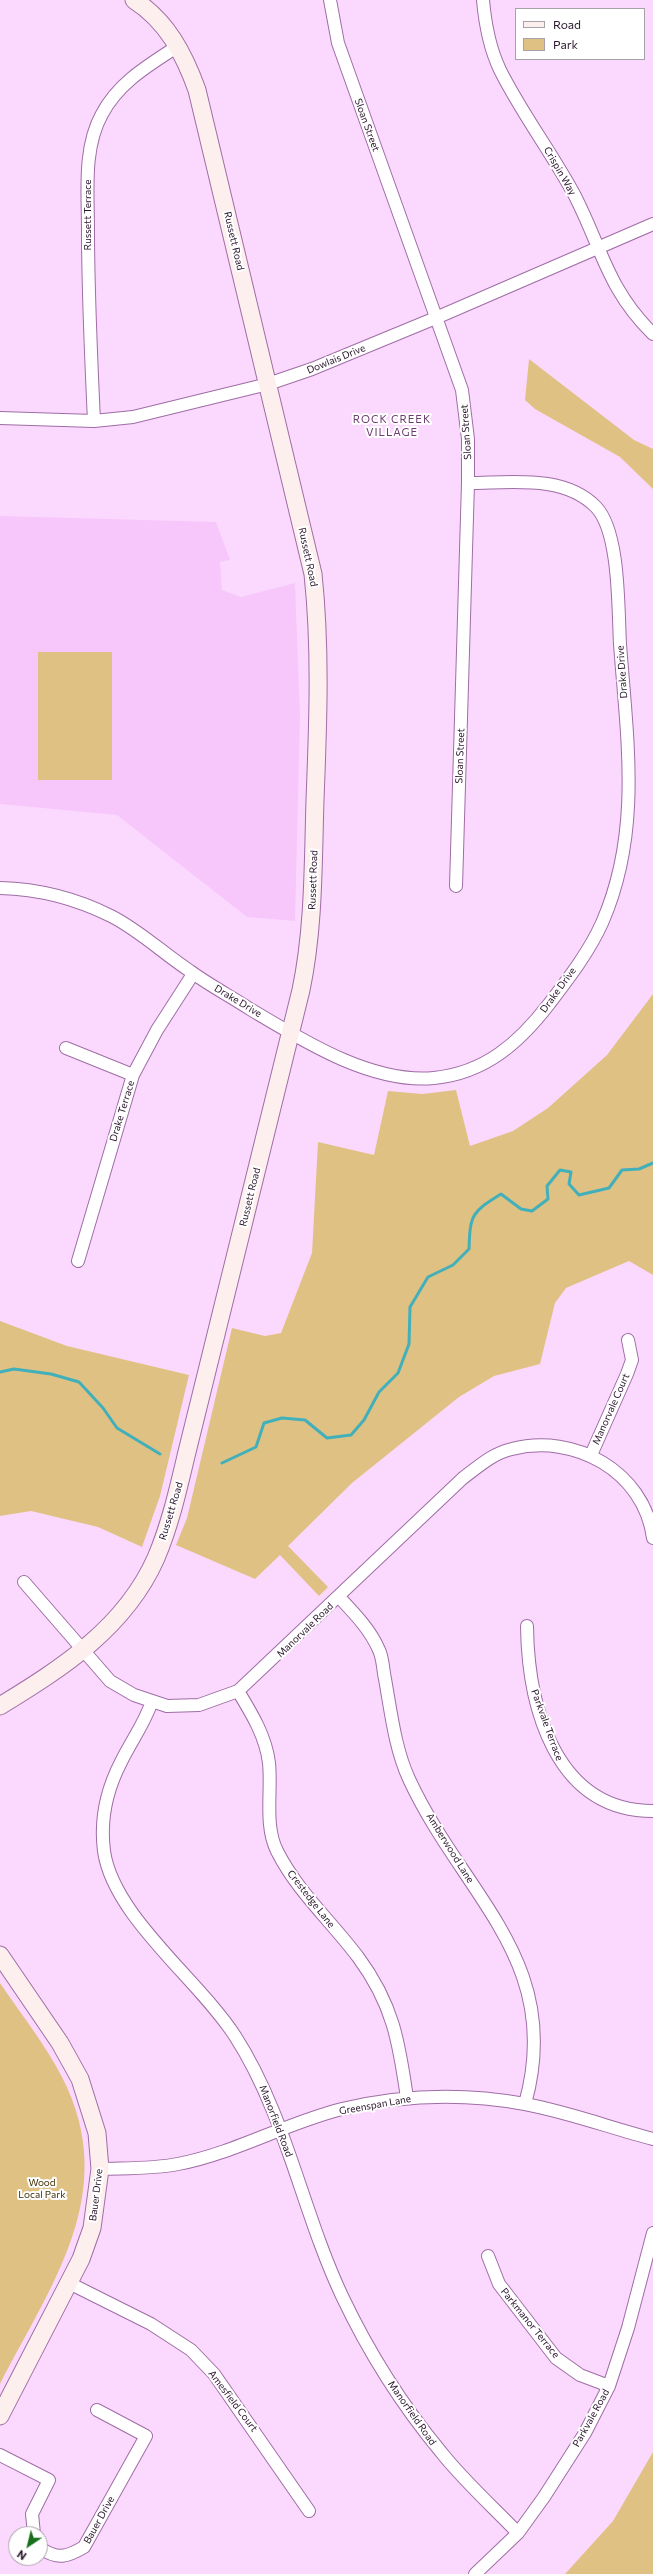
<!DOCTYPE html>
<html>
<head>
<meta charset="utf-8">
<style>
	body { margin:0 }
	#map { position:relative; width:653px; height:2574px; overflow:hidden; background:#fbd9fe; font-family:Commissioner,sans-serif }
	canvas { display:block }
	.legend { position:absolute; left:515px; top:8px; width:130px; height:52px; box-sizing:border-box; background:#fff; border:1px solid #a9a1aa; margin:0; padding:5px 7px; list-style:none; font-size:12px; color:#29152b }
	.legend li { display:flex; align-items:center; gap:8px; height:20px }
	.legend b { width:20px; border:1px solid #a9a1aa }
	.north { position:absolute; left:8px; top:2526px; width:40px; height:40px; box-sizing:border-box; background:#fff; border:1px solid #a9a1aa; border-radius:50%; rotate:215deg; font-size:11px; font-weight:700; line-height:16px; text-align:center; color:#29152b }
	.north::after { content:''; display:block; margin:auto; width:14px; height:18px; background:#18701b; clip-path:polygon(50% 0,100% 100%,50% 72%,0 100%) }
</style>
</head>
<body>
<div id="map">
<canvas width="653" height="2574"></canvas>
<ul class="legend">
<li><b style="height:5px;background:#fdefee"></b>Road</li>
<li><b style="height:11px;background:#e0c184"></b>Park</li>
</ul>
<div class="north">N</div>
</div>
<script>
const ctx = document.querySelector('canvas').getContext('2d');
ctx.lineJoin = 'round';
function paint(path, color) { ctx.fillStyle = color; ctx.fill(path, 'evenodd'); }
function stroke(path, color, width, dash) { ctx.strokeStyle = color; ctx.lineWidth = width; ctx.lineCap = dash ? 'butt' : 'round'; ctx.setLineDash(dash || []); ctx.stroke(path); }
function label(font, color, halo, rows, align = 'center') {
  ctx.font = font + ' Commissioner,sans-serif'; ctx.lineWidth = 4; ctx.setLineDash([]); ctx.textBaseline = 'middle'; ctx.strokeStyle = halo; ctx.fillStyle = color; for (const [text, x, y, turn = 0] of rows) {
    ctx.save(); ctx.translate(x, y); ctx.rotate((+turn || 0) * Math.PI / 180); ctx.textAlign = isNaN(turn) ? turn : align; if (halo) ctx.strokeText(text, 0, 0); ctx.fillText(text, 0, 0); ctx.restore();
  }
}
paint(new Path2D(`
	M0,516L216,522L230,560L220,562L222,590L241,597L295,583L300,716L295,921L247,917L117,815L0,804Z`), '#f7c7fc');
paint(new Path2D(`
	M529,359L634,440L653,449V489L620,457L535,409L525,400Z
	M38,652H112V780H38Z
	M653,994V1275L629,1261L566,1288L555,1303L540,1364L494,1376L459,1397L352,1483L288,1546L328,1587L319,1596L280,1555L255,1579L176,1545L187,1518L232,1328L265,1336L281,1333L312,1253L318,1142L374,1155L388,1091L422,1094L456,1090L470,1146L513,1131L548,1108L607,1055Z
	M0,1321L67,1346L189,1375L160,1496L142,1547L98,1527L31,1511L0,1516Z
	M0,1983C21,2014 45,2044 62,2077C121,2192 52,2283 0,2384Z
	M653,2452V2574H565L613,2521Z`), '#e0c184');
stroke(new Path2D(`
	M0,1372L14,1369L51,1374L79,1382L103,1408L117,1428L160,1454
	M222,1463L256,1447L264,1423L282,1418L305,1420L327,1438L351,1435L364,1420L379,1392L398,1373L409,1344L410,1307L428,1277L453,1265L469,1249C470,1214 472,1212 501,1194L521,1209L532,1211L548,1199L547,1186L560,1170L571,1172L569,1184L579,1195L609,1188L622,1170L639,1169L653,1163`), '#41b0ba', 3);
const street = new Path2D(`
	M330,0L338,43L462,390L468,439V483L456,886
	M483,0C485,23 490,49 500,70C522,114 552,153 575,196C602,249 608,290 653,334
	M0,418L94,421L133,417L268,384L312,369L438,317L653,224
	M94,421C91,357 88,294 88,230C88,192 83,148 102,114C119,82 149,65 178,46
	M0,888C40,889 75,898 111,916C139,930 164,954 190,971C209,985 230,996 250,1009C302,1040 371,1084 434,1078C485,1073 519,1043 549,1004C568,979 589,952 602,923C642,832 627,740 620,644C618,609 620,532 596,507C564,474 510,483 468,483
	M66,1048L133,1075
	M78,1261L133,1075L157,1030L193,974
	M591,1455L627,1374L632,1360L628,1340
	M24,1582L110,1681L134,1695L167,1706L199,1705L238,1691L463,1478C478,1467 493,1453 512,1449C574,1433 644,1471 653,1538
	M339,1597C354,1613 370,1629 379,1650C383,1658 383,1670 385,1679C391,1712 395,1749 409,1779C463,1896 565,1961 525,2104
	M527,1626C528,1706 555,1811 653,1811
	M238,1691C252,1714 266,1737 269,1763C272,1791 264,1825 277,1851C297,1891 331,1921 358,1957C393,2004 399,2042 407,2098
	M152,1701C145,1723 131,1741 121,1762C107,1789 100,1820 104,1851C113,1916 199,1980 235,2036C286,2115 302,2211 342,2296C368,2351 402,2405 441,2452C464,2481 492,2506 518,2533
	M100,2169C126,2168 153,2169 178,2164C235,2153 286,2123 342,2109C401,2095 465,2093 525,2104C568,2112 611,2128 653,2139
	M488,2256L499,2284L556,2358L580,2375L609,2386
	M69,2283L151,2324L191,2350L214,2374L309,2511
	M0,2455L49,2480L32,2514L34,2534
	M40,2548C58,2560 67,2557 84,2547L146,2436L97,2410
	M475,2574L518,2533L544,2497L585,2433L609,2386L628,2328L653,2233`);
const secondary = new Path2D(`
	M0,1706C62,1668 125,1628 156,1558C170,1525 178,1490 186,1456L301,990C314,928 313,864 315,800C318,724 321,649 313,574L197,90C184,54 167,21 134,0
	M0,1955L60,2043L80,2079L97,2133L100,2169L92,2228L81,2259L0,2416`);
stroke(street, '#9f6da5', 14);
stroke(secondary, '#9f6da5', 19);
stroke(street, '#fff', 12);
stroke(secondary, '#fdefee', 17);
label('10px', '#29152b', '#fff', [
	["Sloan Street",367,125,70],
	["Crispin Way",560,171,60],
	["Russett Terrace",88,215,-90],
	["Russett Road",234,241,77],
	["Dowlais Drive",336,359,-22],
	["Sloan Street",466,432,-94],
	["Russett Road",308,557,78],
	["Drake Drive",622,672,-94],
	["Sloan Street",460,756,-88],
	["Russett Road",313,880,-88],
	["Drake Drive",558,990,-54],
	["Drake Drive",238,1001,31],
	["Drake Terrace",122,1111,-73],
	["Russett Road",250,1197,-76],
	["Manorvale Court",611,1409,-66],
	["Russett Road",171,1511,-73],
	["Manorvale Road",305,1630,-44],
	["Parkvale Terrace",547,1725,70],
	["Amberwood Lane",450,1848,58],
	["Crestedge Lane",311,1899,52],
	["Greenspan Lane",375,2105,-10],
	["Manorfield Road",276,2121,69],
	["Bauer Drive",96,2195,-83],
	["Parkmanor Terrace",530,2323,51],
	["Amesfield Court",233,2401,53],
	["Manorfield Road",412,2413,55],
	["Parkvale Road",591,2418,-61],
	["Bauer Drive",99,2520,-61]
]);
label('10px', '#433005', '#fff', [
	["Wood",42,2183],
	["Local Park",42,2195]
]);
ctx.letterSpacing = '1px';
label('11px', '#6d3d72', '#fff', [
	["ROCK CREEK",392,419],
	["VILLAGE",392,432]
]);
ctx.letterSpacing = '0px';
</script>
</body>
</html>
